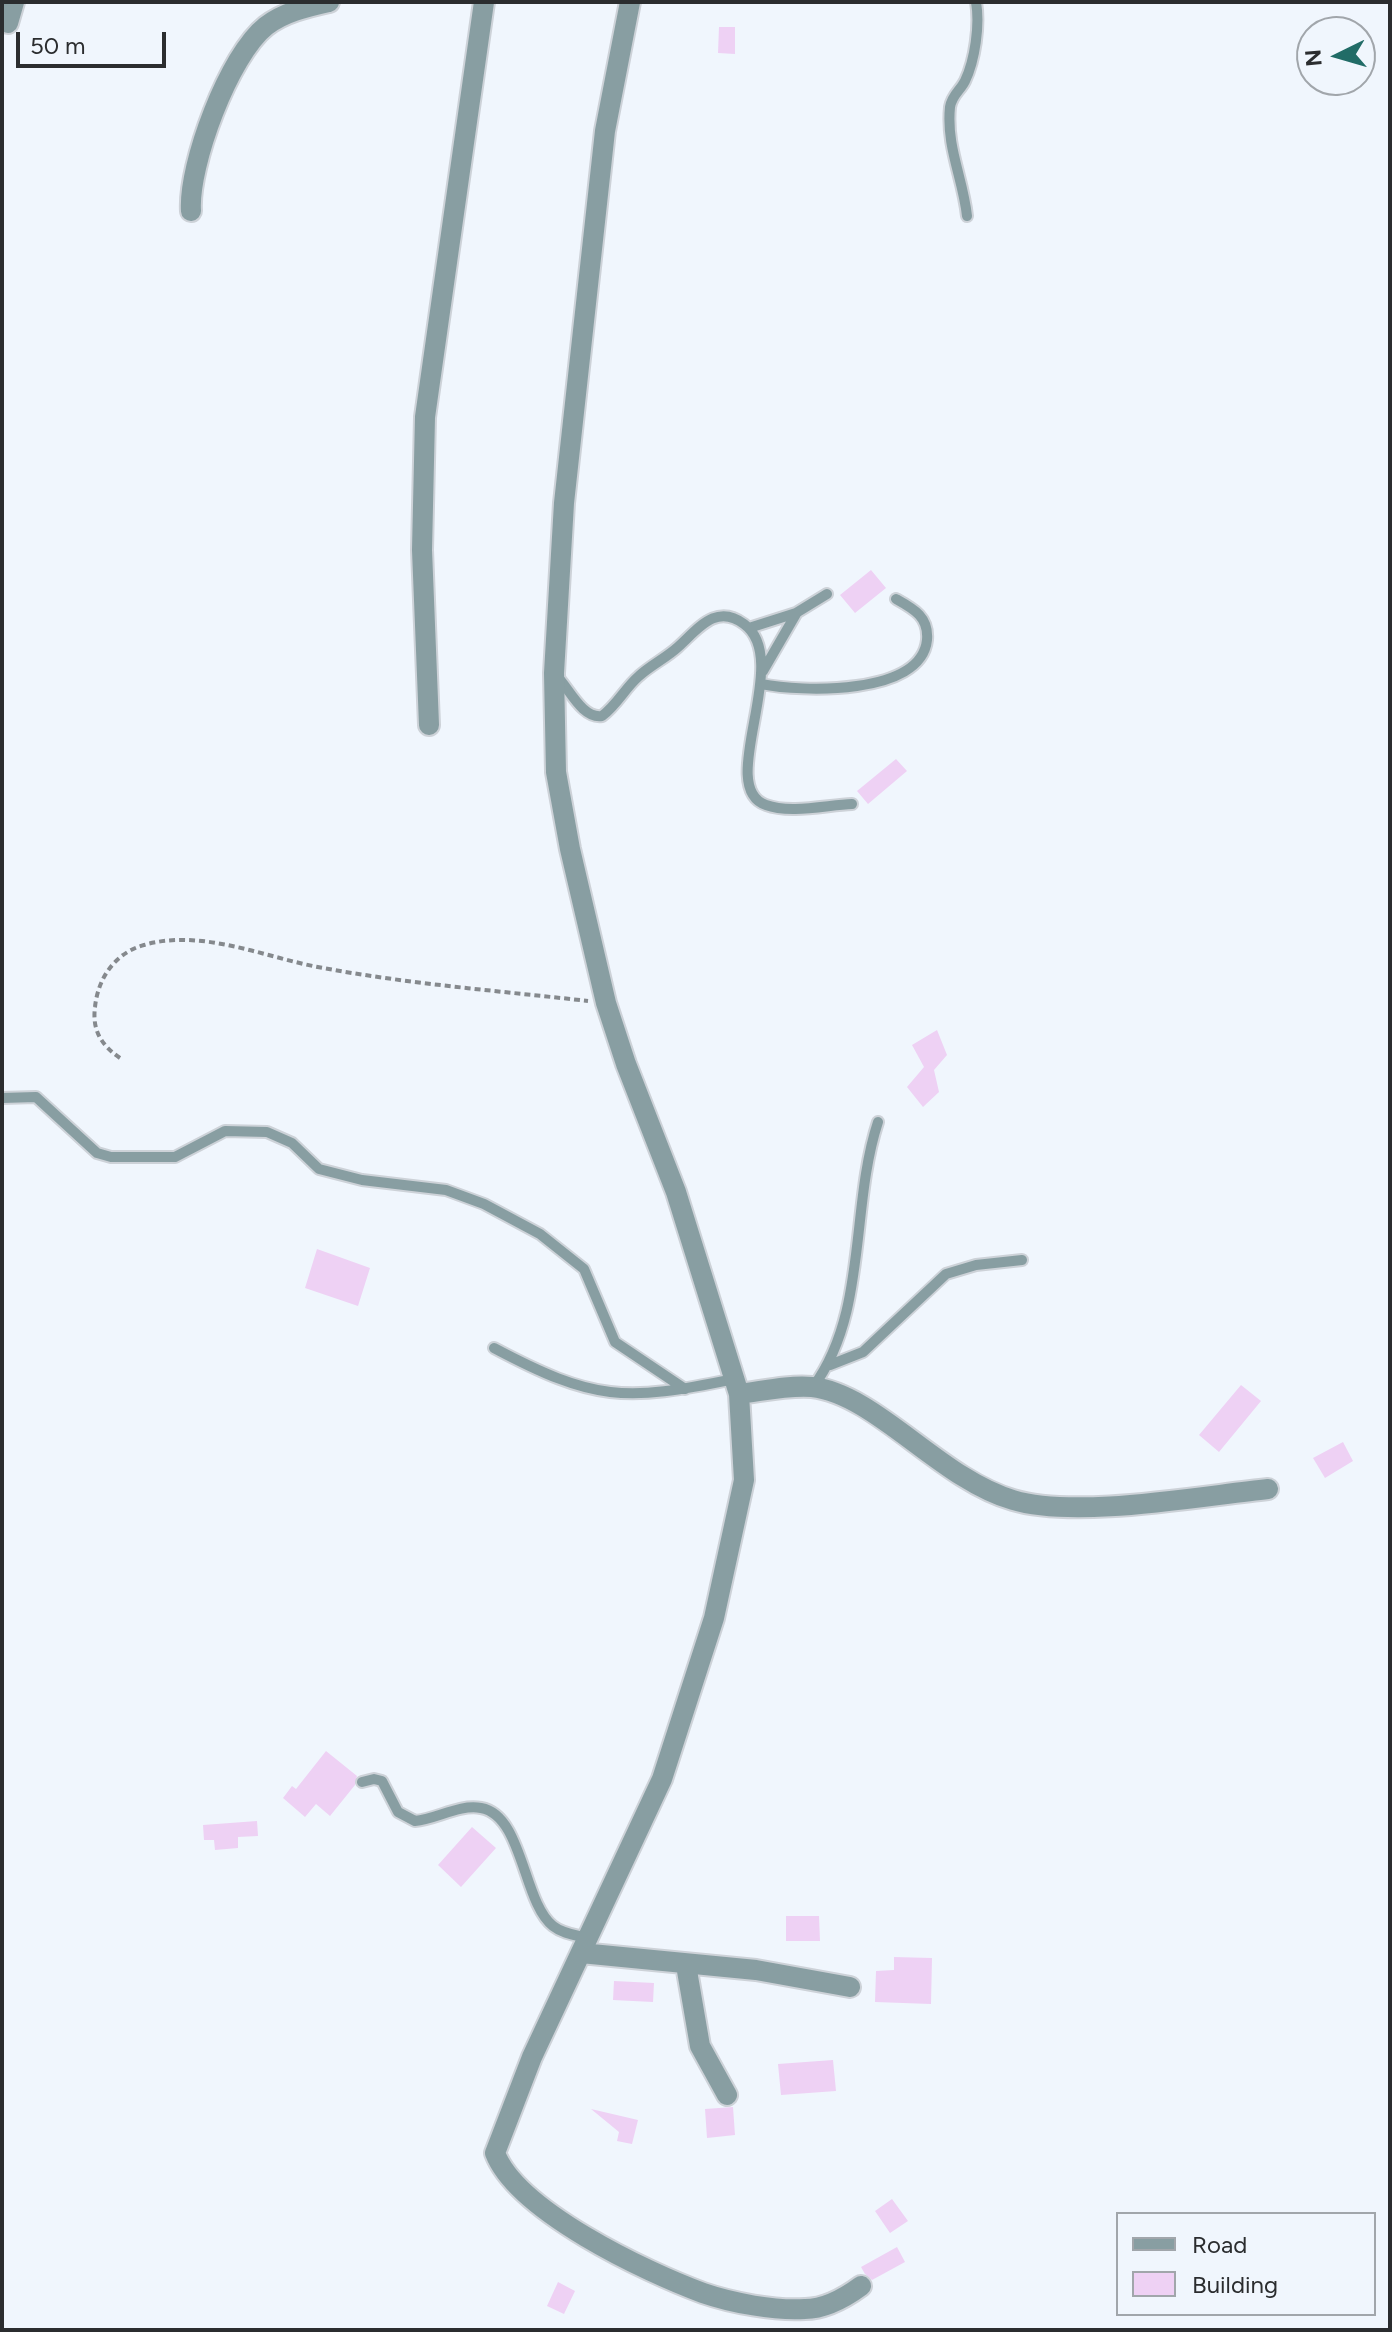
<!DOCTYPE html>
<html>
<head>
<meta charset="utf-8">
<style>
	body { margin:0 }
	#map { position:relative; width:1392px; height:2332px; overflow:hidden; background:#f0f6fd; font-family:Figtree,sans-serif }
	canvas { display:block }
	.frame { position:absolute; inset:0; border:4px solid #2b2d2f; pointer-events:none }
	.legend { position:absolute; left:1116px; top:2212px; width:260px; height:104px; box-sizing:border-box; background:#f0f6fd; border:2px solid #a1a6ab; margin:0; padding:10px 14px; list-style:none; font-size:24px; color:#2b2d2f }
	.legend li { display:flex; align-items:center; gap:16px; height:40px }
	.legend b { width:40px; border:2px solid #a1a6ab }
	.north { position:absolute; left:1296px; top:16px; width:80px; height:80px; box-sizing:border-box; background:#f0f6fd; border:2px solid #a1a6ab; border-radius:50%; rotate:265deg; font-size:22px; font-weight:700; line-height:32px; text-align:center; color:#2b2d2f }
	.north::after { content:''; display:block; margin:auto; width:28px; height:36px; background:#216c67; clip-path:polygon(50% 0,100% 100%,50% 72%,0 100%) }
	.scale { position:absolute; left:16px; top:32px; width:150px; height:36px; box-sizing:border-box; border:4px solid #2b2d2f; border-top:0; padding-left:10px; font-size:24px; line-height:28px; white-space:nowrap; color:#2b2d2f; -webkit-text-stroke:6px #f0f6fd; paint-order:stroke }
</style>
</head>
<body>
<div id="map">
<canvas width="1392" height="2332"></canvas>
<div class="frame"></div>
<ul class="legend">
<li><b style="height:10px;background:#889ea2"></b>Road</li>
<li><b style="height:22px;background:#eed1f4"></b>Building</li>
</ul>
<div class="north">N</div>
<div class="scale">50 m</div>
</div>
<script>
const ctx = document.querySelector('canvas').getContext('2d');
ctx.lineJoin = 'round';
function paint(path, color) { ctx.fillStyle = color; ctx.fill(path, 'evenodd'); }
function stroke(path, color, width, dash) { ctx.strokeStyle = color; ctx.lineWidth = width; ctx.lineCap = dash ? 'butt' : 'round'; ctx.setLineDash(dash || []); ctx.stroke(path); }
paint(new Path2D(`
	M719,27H735V54L718,53Z
	M871,570L886,588L855,613L840,595Z
	M896,759L907,771L868,804L857,791Z
	M937,1030L947,1055L934,1070L939,1092L923,1107L907,1087L924,1067L912,1045Z
	M317,1249L370,1268L358,1306L305,1288Z
	M1241,1385L1261,1401L1219,1452L1199,1435Z
	M1343,1442L1353,1461L1325,1478L1313,1458Z
	M326,1751L357,1776L355,1785L330,1816L316,1804L305,1817L283,1798L292,1786L296,1789Z
	M257,1821L258,1836L238,1837V1848L215,1850L214,1840H204L203,1825Z
	M472,1827L496,1848L461,1887L438,1865Z
	M786,1916H819L820,1941H786Z
	M894,1957L932,1958L931,2004L875,2002L876,1971L894,1970Z
	M614,1981L654,1983L653,2002L613,2000Z
	M833,2060L836,2091L781,2095L778,2064Z
	M733,2107L735,2135L707,2138L705,2109Z
	M591,2109L638,2120L632,2144L617,2141L619,2132Z
	M892,2199L908,2221L890,2233L875,2211Z
	M897,2247L905,2262L872,2280L865,2274L861,2267Z
	M558,2282L575,2291L564,2314L547,2306Z`), '#eed1f4');
const service = new Path2D(`
	M967,216C963,178 946,147 950,107C952,95 960,91 965,81C975,60 980,25 976,2
	M749,628L796,613L827,594
	M763,671L796,614
	M556,675C569,688 582,719 602,716C617,705 625,688 639,676C651,665 666,658 678,647C698,629 716,603 744,624C794,660 714,787 766,805C790,814 827,805 852,804
	M761,684C801,692 921,696 927,640C929,617 914,609 896,599
	M2,1098L36,1097L97,1153L111,1157H175L225,1131L267,1132L292,1143L319,1169L362,1180L446,1190L484,1204L540,1234L584,1269L615,1342L685,1389
	M494,1348C594,1401 624,1402 734,1379
	M830,1365L863,1352L946,1274L976,1265L1022,1260
	M813,1387C868,1313 850,1207 878,1122
	M362,1782L374,1779L382,1781L398,1812L415,1821C437,1819 459,1804 481,1808C523,1815 523,1903 553,1926C563,1934 576,1935 588,1938`);
const minor = new Path2D(`
	M630,2L605,131L564,503L554,673L556,772L570,849L606,1003L626,1064L676,1192L739,1394L744,1480L714,1618L662,1779L532,2057L495,2153C517,2211 646,2272 703,2293C732,2303 775,2311 805,2309C825,2309 846,2297 861,2286
	M8,23L14,2
	M191,211C188,165 229,55 266,26C284,12 307,7 329,2
	M429,725L422,550L425,417L484,2
	M739,1394C763,1391 788,1385 812,1387C876,1394 940,1479 1013,1500C1076,1519 1200,1496 1268,1489
	M581,1953L756,1970L850,1987
	M686,1965L700,2046L727,2095`);
stroke(service, '#cdd2d8', 14);
stroke(minor, '#cdd2d8', 24);
stroke(new Path2D(`
	M120,1058C101,1045 92,1030 95,1007C98,978 115,953 144,945C202,928 266,958 323,968C410,984 500,991 588,1001`), '#85898d', 4, [6, 4]);
stroke(service, '#889ea2', 10);
stroke(minor, '#889ea2', 20);
</script>
</body>
</html>
